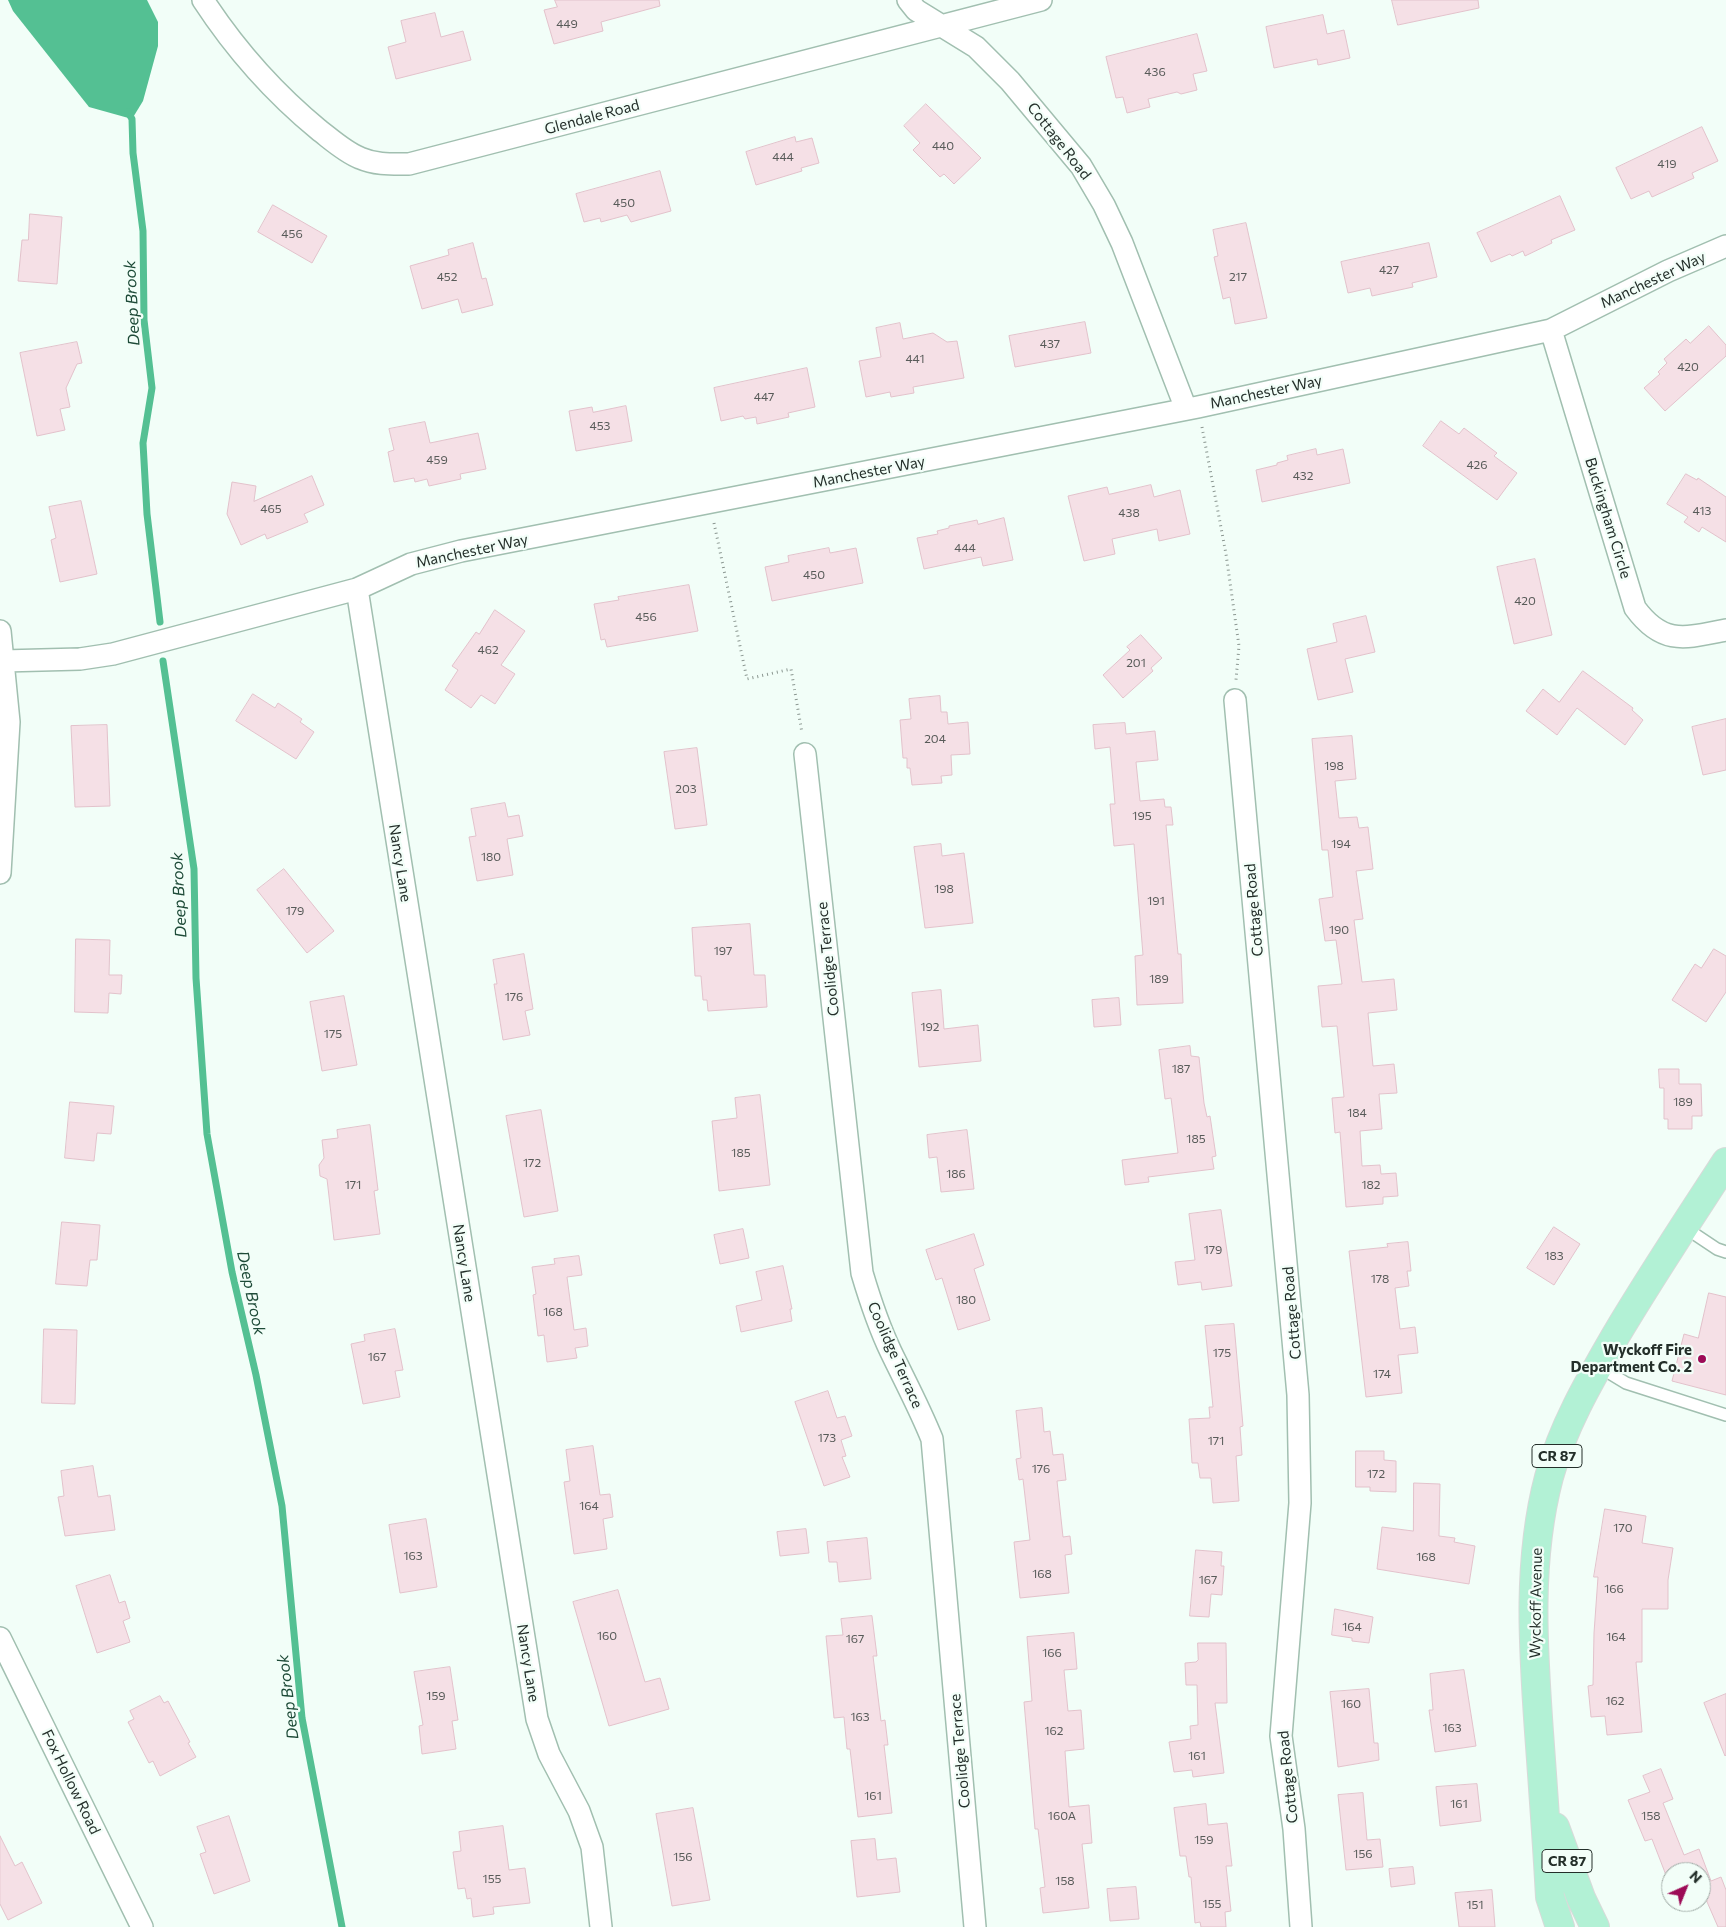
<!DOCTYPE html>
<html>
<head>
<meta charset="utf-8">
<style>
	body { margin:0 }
	#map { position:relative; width:1726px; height:1927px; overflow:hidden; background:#f2fef8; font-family:Commissioner,sans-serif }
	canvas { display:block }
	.north { position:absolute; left:1661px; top:1862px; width:50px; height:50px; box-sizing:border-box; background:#f2fef8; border:1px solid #a0aba6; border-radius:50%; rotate:44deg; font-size:14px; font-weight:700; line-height:20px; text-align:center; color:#242f2a }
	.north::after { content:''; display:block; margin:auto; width:18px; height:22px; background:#9d0b57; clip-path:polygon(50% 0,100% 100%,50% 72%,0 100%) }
</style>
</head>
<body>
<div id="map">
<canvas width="1726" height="1927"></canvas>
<div class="north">N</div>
</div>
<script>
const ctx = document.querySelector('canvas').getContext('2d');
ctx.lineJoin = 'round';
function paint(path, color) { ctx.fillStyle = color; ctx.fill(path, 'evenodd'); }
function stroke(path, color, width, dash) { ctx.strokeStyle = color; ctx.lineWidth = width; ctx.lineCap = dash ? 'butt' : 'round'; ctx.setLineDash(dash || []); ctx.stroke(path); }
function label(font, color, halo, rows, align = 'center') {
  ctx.font = font + ' Commissioner,sans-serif'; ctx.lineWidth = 4.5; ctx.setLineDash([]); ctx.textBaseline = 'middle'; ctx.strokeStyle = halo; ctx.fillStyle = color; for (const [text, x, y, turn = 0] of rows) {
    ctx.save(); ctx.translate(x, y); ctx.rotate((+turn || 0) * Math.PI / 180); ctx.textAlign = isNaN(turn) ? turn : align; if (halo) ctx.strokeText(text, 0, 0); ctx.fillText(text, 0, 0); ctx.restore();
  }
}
paint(new Path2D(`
	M8,0H147L158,22V46L143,101L132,119L89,107L13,11Z`), '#54c093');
stroke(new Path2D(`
	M128,112L132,119L133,153L143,231L144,320L152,388L143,443L147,514L160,622
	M163,661L194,869L196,978L207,1134L232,1272L256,1375L282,1506L302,1718L342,1927`), '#54c093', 7);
const building = new Path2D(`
	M555,0H659L660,6L601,22L603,31L554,44L544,10L557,7Z
	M1392,0H1478L1479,8L1398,25Z
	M435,13L441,37L463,31L471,60L396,79L388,47L406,42L401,21Z
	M1323,15L1327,34L1344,30L1350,58L1318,65L1317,59L1274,68L1266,27Z
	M1197,34L1207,71L1193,74L1197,90L1181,94L1177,92L1148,99L1150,107L1127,113L1123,97L1116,98L1106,57Z
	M926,104L981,158L954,184L944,174L940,177L913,150L920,143L904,126Z
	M1702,127L1718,161L1692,173L1694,178L1652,197L1649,191L1631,199L1616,168Z
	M795,137L796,142L812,138L819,163L801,168L802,171L756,185L746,152Z
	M660,171L671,211L631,222L627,215L601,222L600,218L584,222L576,194Z
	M1560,196L1575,230L1551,240L1552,243L1525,256L1523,251L1512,256L1510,254L1491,262L1477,233Z
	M273,205L327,236L312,263L258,232Z
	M30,214L62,217L57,284L18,281L22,240H28Z
	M1246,223L1267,318L1235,324L1230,297L1223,299L1214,257L1218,256L1213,230Z
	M473,243L482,279L486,278L493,305L462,313L458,299L422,309L410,266L449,255L448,250Z
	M1429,243L1437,277L1412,283L1413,287L1372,296L1370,288L1348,293L1341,262Z
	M1085,322L1091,353L1015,367L1009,336Z
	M900,323L903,339L933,333L947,342L957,341L964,378L913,387L914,393L891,397L890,392L866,397L859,361L881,357L876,328Z
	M1709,326L1726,345V356L1665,411L1644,388L1660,374L1658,372L1667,363L1664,359L1686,339L1690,343Z
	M77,342L82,363L77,364L66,388L70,407L60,409L65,430L37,436L20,353Z
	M807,368L815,407L788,413L789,417L757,424L756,417L745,419L743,416L721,421L714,388Z
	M626,406L632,441L576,451L569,411L592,407L593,412Z
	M1441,421L1459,434L1464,428L1497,453L1494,456L1517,473L1497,500L1423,446Z
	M425,422L430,443L478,433L486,469L460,474L461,479L429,486L427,479L415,482L414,478L394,482L388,452L394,450L389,429Z
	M1316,449L1317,455L1343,449L1350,483L1262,502L1256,470L1277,465V463L1288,460L1287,456Z
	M1686,474L1697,480L1698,478L1726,497V542L1702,527L1699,532L1684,522L1688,517L1667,504Z
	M312,476L324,505L304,514L308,522L267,539L265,534L241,545L227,514L232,482L256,486L254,501Z
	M1151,485L1154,497L1180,490L1190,534L1159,541L1157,529L1112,539L1115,554L1084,561L1068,496L1107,487L1109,494Z
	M81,501L97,574L60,582L51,540L56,538L49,507Z
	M1004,518L1013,560L983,566L981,557L924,569L917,538L938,534L937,531L949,528V526L977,520L978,524Z
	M829,548L830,553L856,548L863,583L772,601L765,567L789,562L788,556Z
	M1535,559L1552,635L1514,644L1497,567Z
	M689,585L698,631L607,647L605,639L601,640L594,604L619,600L618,597Z
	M495,610L525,631L501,665L515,674L495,704L481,695L471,708L445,690L458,670L452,666L476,632L479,634Z
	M1366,616L1375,652L1345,659L1353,692L1318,700L1307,649L1337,642L1333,624Z
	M1141,635L1162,658L1151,668L1153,671L1123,698L1103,675L1130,650L1127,647Z
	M1583,671L1633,708L1632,710L1643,720L1625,745L1577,708L1557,735L1526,711L1543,689L1559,702Z
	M253,694L275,708L278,703L302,719L300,722L314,732L296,759L236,721Z
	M940,696L941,712H947L948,724L968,722L970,754L951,755L952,775L941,776L942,783L912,785L910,768H907V758H903L900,720L911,719L909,699Z
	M1726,719V770L1703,775L1692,727Z
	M1125,723L1126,734L1155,731L1158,760L1136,762L1140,801L1164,799L1165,807H1171L1173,825H1166L1178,954H1181L1183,1003L1137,1005L1135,956L1143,955L1134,844L1114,846L1110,804H1115L1110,747L1095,749L1093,725Z
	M107,725L110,806L75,807L71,726Z
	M1352,736L1356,779L1335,781L1339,818L1357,817L1359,828L1368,827L1373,869L1356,871L1363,919L1354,920L1362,982L1394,979L1397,1010L1368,1013L1373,1066L1394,1064L1397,1093L1379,1094L1382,1129L1360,1131L1362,1166L1380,1165L1381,1174L1396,1173L1398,1196L1383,1197V1204L1346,1207L1340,1132L1335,1133L1332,1098L1344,1097L1337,1026L1322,1027L1318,986L1342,984L1336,940L1325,941L1319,899L1333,897L1328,850H1322L1312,739Z
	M697,748L707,825L675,829L664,752Z
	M505,803L508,817L519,815L523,836L507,839L513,875L477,881L469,837L476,836L471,809Z
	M941,844L942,856L964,853L973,923L925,928L914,847Z
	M284,869L334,931L307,953L257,890Z
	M750,924L754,975H765L767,1007L708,1011L707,1000H703L701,976H695L692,928Z
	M76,939L110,940L109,975H122L121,994L109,993L108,1013L75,1012Z
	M1714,949L1726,956V992L1706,1022L1672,1000L1695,964L1701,968Z
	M524,954L533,1009L525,1011L530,1035L503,1040L494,984H497L493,960Z
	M941,990L944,1029L978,1025L981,1061L919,1067L912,993Z
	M344,996L357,1065L322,1071L310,1002Z
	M1119,998L1121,1025L1094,1027L1092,1000Z
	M1190,1046L1191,1056L1199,1057L1204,1103L1207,1117L1210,1116L1216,1156L1212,1157L1214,1169L1148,1177L1149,1182L1125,1185L1122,1160L1178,1153L1171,1098L1165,1099L1159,1050Z
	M1659,1069H1679V1084H1701L1702,1116H1692V1129H1668V1119H1664V1088H1660Z
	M760,1095L770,1185L719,1191L712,1121L737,1118L735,1098Z
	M70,1102L114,1106L111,1134L97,1133L94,1161L65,1158Z
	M541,1110L558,1211L524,1217L506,1116Z
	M370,1125L378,1190L374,1191L380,1234L334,1240L327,1179L320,1176L319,1165L324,1158L322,1140L338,1138L337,1130Z
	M967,1130L974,1189L941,1192L937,1157L929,1158L927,1135Z
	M1221,1210L1232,1286L1202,1290L1201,1282L1178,1285L1175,1262L1195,1260L1189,1214Z
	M62,1222L100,1225L97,1260H90L87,1286L56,1284Z
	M1554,1227L1580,1244L1554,1285L1527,1268Z
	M743,1229L749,1258L720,1264L714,1235Z
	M974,1234L984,1265L974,1269L990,1320L958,1330L942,1278L936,1280L926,1250Z
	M1408,1242L1411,1271H1407L1409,1286L1395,1288L1400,1329L1415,1327L1418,1353L1398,1355L1402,1393L1366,1397L1349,1251L1388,1247L1387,1244Z
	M579,1256L582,1275L567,1277L574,1330L586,1328L588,1346L575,1348L577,1358L547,1362L544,1335L538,1336L533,1295L536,1294L532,1267L555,1264L554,1259Z
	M783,1266L792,1309H790L792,1321L741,1332L736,1306L762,1300L756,1272Z
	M1709,1293L1726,1297V1395L1672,1381L1684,1334L1698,1338Z
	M1234,1324L1243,1426L1240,1427L1242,1455L1236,1456L1239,1501L1213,1503L1211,1478H1200L1198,1463H1192L1189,1419L1210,1418L1209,1407H1213L1205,1326Z
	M44,1329L77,1330L75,1404L42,1403Z
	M395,1329L403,1370L395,1371L400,1397L363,1404L351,1344L365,1341L364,1335Z
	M828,1391L837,1418L845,1416L852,1436L841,1440L846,1456L842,1457L850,1477L824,1486L795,1402Z
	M1042,1408L1044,1432L1050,1431L1053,1455L1063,1454L1066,1480L1057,1481L1063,1537L1070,1536L1072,1554L1065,1555L1069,1593L1020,1598L1014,1542L1030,1540L1023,1479L1019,1480L1016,1459L1021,1458L1016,1411Z
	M593,1446L600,1495L610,1494L613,1517L603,1519L607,1549L574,1554L564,1482L570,1481L566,1450Z
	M1356,1451H1384V1460L1396,1461V1492L1370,1491V1487H1356Z
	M93,1466L98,1497L110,1495L115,1530L65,1536L58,1497L64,1496L61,1471Z
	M1414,1483L1440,1484L1439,1536L1455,1538L1454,1542L1475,1546L1469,1584L1377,1569L1382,1527L1413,1531Z
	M1605,1509L1646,1516L1642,1543L1673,1548L1668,1580V1609H1642V1662H1636L1642,1732L1607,1735L1605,1716L1591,1717L1588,1686L1593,1685L1594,1633L1598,1577H1594Z
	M426,1519L437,1587L400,1593L389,1525Z
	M806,1529L809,1553L780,1556L777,1532Z
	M867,1538L871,1579L839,1582L837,1562H829L827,1542Z
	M1196,1550L1222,1552L1221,1566H1224L1222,1595L1211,1594L1209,1617L1190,1616Z
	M110,1575L119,1603L125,1601L130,1618L123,1621L130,1642L97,1653L76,1586Z
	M618,1590L645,1682L660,1678L669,1709L609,1726L573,1602Z
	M1335,1609L1373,1617L1369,1643L1352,1641V1638L1332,1635Z
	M872,1616L877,1656H873L881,1721L885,1720L888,1745H884L892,1813L858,1817L850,1749H847L844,1717L834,1718L826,1636L843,1635L841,1619Z
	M1074,1633L1077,1669L1064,1670L1068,1711L1081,1710L1084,1749L1065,1751L1069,1807L1089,1805L1092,1843L1082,1844L1089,1908L1043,1913L1040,1888L1045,1887L1038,1829H1035L1024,1702L1032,1701L1027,1637Z
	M1198,1643H1226L1227,1703H1215L1224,1773L1193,1777L1192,1770L1174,1772L1169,1742L1191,1739L1190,1726L1198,1725L1197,1685H1186L1185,1663L1196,1662L1198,1660Z
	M450,1667L458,1720L452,1721L456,1749L422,1754L419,1726L423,1725L414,1672Z
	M1464,1670L1476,1746L1435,1752L1429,1710H1433L1430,1674Z
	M1369,1689L1374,1743H1378L1379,1760L1338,1767L1330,1692Z
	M1726,1694V1755L1725,1756L1704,1703Z
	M160,1696L164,1703L168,1701L190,1742L188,1743L196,1757L160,1776L153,1761L149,1763L128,1722L134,1719L130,1711Z
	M1661,1769L1673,1799L1663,1803L1684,1855L1699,1849L1711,1881L1721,1877L1726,1890V1927H1718L1701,1888V1872H1671V1888L1652,1839L1645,1841L1628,1800L1650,1792L1643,1776Z
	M1477,1784L1481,1821L1440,1826L1436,1787Z
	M1363,1793L1367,1840L1380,1839L1383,1867L1346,1870L1338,1795Z
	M1206,1804L1208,1825L1227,1823L1232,1866H1226L1231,1911L1225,1912L1226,1927H1201L1200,1922L1195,1923L1191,1877H1189L1186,1856H1180L1174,1808Z
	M693,1808L710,1900L672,1906L656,1814Z
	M229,1816L250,1881L214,1894L200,1854L206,1852L197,1827Z
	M503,1826L509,1870L525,1868L530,1903L493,1907L494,1914L473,1917L471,1898L467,1899L465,1888L458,1889L453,1852L461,1851L459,1832Z
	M0,1836L15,1866L22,1862L42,1903L8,1920L0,1904Z
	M875,1839L877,1860L896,1858L900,1892L857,1897L851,1841Z
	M1413,1867L1415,1884L1391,1887L1389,1869Z
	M1136,1887L1139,1919L1110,1921L1107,1889Z
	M1492,1890L1495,1927H1459L1455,1893Z`);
paint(building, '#f5e0e6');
stroke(building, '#e2c2cb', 1);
const lane = new Path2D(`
	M1684,1227L1717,1249L1726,1252
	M1598,1366L1626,1383L1726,1415`);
const street = new Path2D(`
	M203,0C235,49 274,93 319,130C332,140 345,152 360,158C376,165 392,164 409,164L1041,0
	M908,0L916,10L976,47L1010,81L1081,166L1104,205L1122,243L1186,409
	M1551,330L1635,608C1663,646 1685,638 1726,630
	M357,589L537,1719L549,1754L579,1811L592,1847L601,1927
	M0,631L9,722L0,873
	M3,661L80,659L113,654L357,589L411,564L461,551L1198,407L1551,330L1668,271L1726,246
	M1235,700L1298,1395L1300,1503L1281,1736L1294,1829L1301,1927
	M805,754L862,1273C870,1300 879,1327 891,1352C905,1381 920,1409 932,1439L975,1927
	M0,1638L142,1927`);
const primary = new Path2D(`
	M1555,1827L1581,1898L1595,1927
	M1560,1927L1550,1897C1547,1842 1543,1787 1539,1732C1533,1647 1527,1560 1549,1477C1563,1426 1590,1380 1616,1335C1651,1276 1689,1219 1726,1162`);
stroke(lane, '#a1bfb0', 14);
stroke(street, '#a1bfb0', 24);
stroke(primary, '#d8dad9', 30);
stroke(new Path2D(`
	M1202,427L1226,554L1239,646L1236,680
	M714,523L747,679L791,669L802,733`), '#8b9791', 3, [1, 4]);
stroke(lane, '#fff', 11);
stroke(street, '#fff', 21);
stroke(primary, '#b2f1d5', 28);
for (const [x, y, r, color] of [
	[1702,1359,5,"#9d0b57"]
]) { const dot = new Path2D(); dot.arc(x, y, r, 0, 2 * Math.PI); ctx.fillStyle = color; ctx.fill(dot); stroke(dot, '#f2fef8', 2); }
label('12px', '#585b59', null, [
	["449",567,24],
	["436",1155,72],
	["440",943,146],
	["444",783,157],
	["419",1667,164],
	["450",624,203],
	["456",292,234],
	["427",1389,270],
	["452",447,277],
	["217",1238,277],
	["437",1050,344],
	["441",915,359],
	["420",1688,367],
	["447",764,397],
	["453",600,426],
	["459",437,460],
	["426",1477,465],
	["432",1303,476],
	["465",271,509],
	["413",1702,511],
	["438",1129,513],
	["444",965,548],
	["450",814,575],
	["420",1525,601],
	["456",646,617],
	["462",488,650],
	["201",1136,663],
	["204",935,739],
	["198",1334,766],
	["203",686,789],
	["195",1142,816],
	["194",1341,844],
	["180",491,857],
	["198",944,889],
	["191",1156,901],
	["179",295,911],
	["190",1339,930],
	["197",723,951],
	["189",1159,979],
	["176",514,997],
	["192",930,1027],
	["175",333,1034],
	["187",1181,1069],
	["189",1683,1102],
	["184",1357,1113],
	["185",1196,1139],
	["185",741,1153],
	["172",532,1163],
	["186",956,1174],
	["171",353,1185],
	["182",1371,1185],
	["179",1213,1250],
	["183",1554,1256],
	["178",1380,1279],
	["180",966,1300],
	["168",553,1312],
	["175",1222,1353],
	["167",377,1357],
	["174",1382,1374],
	["173",827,1438],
	["171",1216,1441],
	["176",1041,1469],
	["172",1376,1474],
	["164",589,1506],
	["170",1623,1528],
	["163",413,1556],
	["168",1426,1557],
	["168",1042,1574],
	["167",1208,1580],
	["166",1614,1589],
	["164",1352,1627],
	["160",607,1636],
	["164",1616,1637],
	["167",855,1639],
	["166",1052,1653],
	["159",436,1696],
	["162",1615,1701],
	["160",1351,1704],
	["163",860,1717],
	["163",1452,1728],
	["162",1054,1731],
	["161",1197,1756],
	["161",873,1796],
	["161",1459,1804],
	["160A",1062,1816],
	["158",1651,1816],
	["159",1204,1840],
	["156",1363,1854],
	["156",683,1857],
	["155",492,1879],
	["158",1065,1881],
	["155",1212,1904],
	["151",1475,1905]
]);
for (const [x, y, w] of [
	[1557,1456,50],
	[1567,1861,50]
]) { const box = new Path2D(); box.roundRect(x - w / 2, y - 11.5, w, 23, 4); ctx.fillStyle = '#f2fef8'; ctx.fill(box); stroke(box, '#242f2a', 1); }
label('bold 14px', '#242f2a', null, [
	["CR 87",1557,1456],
	["CR 87",1567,1861]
]);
label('15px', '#242f2a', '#f2fef8', [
	["Glendale Road",592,117,-15],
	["Cottage Road",1059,141,52],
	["Manchester Way",1653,280,-25],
	["Manchester Way",1266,392,-12],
	["Manchester Way",869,472,-11],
	["Buckingham Circle",1608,518,73],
	["Manchester Way",472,551,-12],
	["Nancy Lane",400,863,81],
	["Cottage Road",1254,910,-95],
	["Coolidge Terrace",828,959,-96],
	["Nancy Lane",464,1263,81],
	["Cottage Road",1292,1313,-95],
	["Coolidge Terrace",895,1355,66],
	["Wyckoff Avenue",1536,1603,-89],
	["Nancy Lane",528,1663,81],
	["Coolidge Terrace",960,1751,-95],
	["Cottage Road",1288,1777,-96],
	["Fox Hollow Road",71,1782,64]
]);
label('bold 15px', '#242f2a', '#f2fef8', [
	["Wyckoff Fire",1692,1350],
	["Department Co. 2",1692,1367]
], 'right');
label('italic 16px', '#1e4b38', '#f2fef8', [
	["Deep Brook",132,303,-93],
	["Deep Brook",179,895,-93],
	["Deep Brook",251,1293,78],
	["Deep Brook",288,1697,-97]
]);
</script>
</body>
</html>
